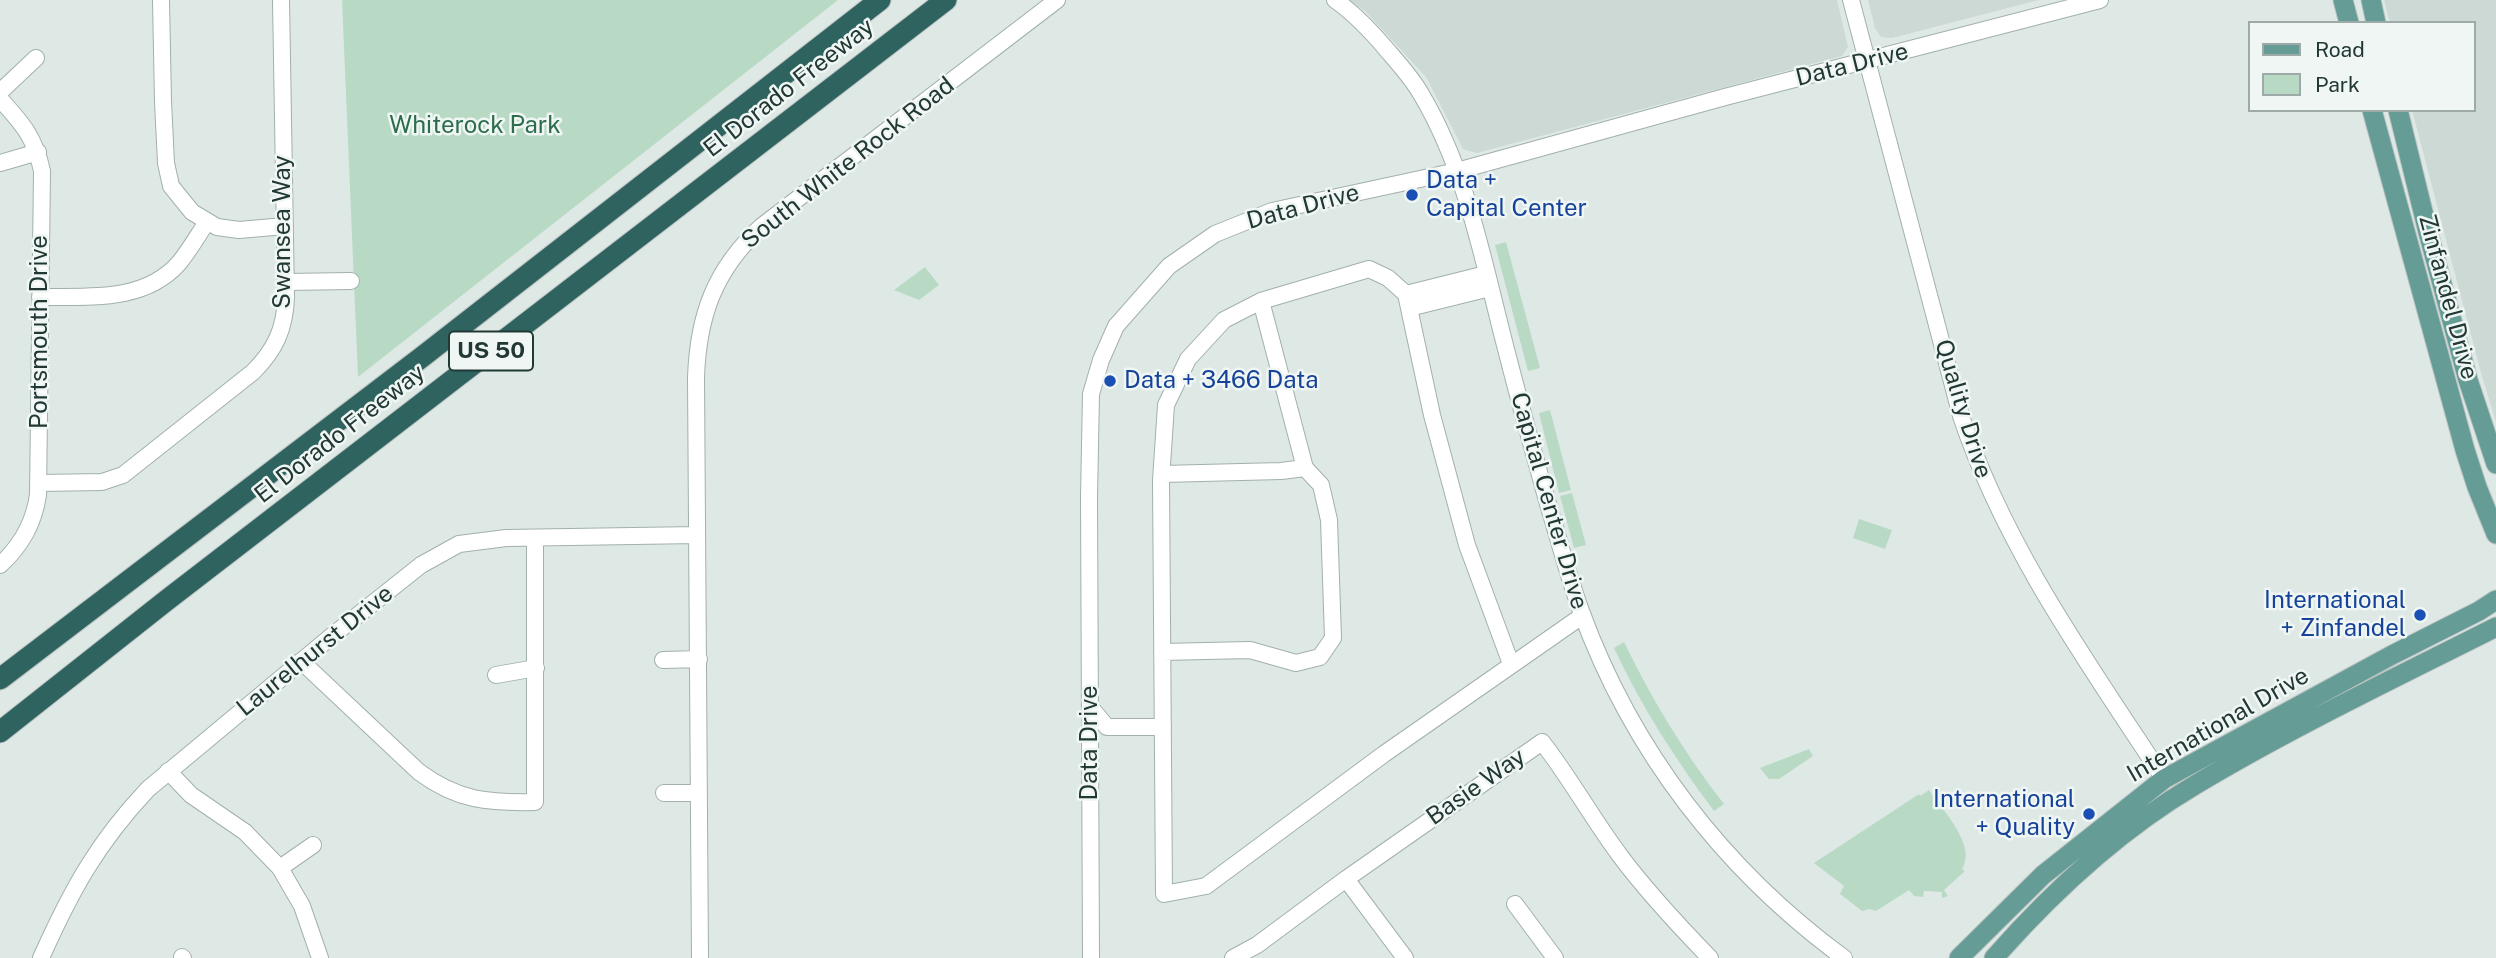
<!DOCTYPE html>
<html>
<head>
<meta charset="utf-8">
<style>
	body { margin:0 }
	#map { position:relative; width:2496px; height:958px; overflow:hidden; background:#dee9e6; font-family:"Public Sans",sans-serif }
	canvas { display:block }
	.legend { position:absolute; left:2248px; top:21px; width:228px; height:91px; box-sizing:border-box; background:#eff6f3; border:2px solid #9daaa7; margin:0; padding:9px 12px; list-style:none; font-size:21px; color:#213835 }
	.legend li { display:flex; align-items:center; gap:14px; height:35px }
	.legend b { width:35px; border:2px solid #9daaa7 }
</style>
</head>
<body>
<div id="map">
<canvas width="2496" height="958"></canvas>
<ul class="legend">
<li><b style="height:9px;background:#659d96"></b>Road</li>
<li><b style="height:19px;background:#b8dac5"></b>Park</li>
</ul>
</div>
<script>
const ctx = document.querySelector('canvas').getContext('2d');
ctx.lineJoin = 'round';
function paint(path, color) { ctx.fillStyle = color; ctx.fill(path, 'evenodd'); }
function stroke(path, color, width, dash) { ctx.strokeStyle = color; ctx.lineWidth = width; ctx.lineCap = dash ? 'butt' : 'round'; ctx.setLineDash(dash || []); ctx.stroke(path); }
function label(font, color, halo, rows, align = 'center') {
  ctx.font = font + ' "Public Sans",sans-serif'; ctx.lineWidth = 5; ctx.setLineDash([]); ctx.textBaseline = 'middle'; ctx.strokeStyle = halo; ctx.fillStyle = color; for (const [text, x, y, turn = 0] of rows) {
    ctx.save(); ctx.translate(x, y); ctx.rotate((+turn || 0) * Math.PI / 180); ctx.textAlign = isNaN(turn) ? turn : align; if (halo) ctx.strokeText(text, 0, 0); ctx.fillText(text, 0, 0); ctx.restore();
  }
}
paint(new Path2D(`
	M1349,0H1837L1848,47L1842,56L1477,153L1463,149L1426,77L1366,12Z
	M1868,0H2039L1892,38L1881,37L1875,28Z
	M2384,0H2496V422L2481,373L2412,110H2473V23H2390Z`), '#cdd9d5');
paint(new Path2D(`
	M342,0H838L358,377Z
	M1506,242L1540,368L1528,371L1495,245Z
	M925,267L939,285L919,300L894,290Z
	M1550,410L1571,490L1559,493L1539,413Z
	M1572,493L1586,545L1574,548L1560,496Z
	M1859,519L1892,530L1885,549L1853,538Z
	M1624,642C1652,700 1685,754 1724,804L1714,811C1675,759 1641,706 1614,648Z
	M1809,749L1813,756L1779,779H1769L1760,768Z
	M1929,790C1943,811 1977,845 1962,869L1965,871L1944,890L1948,896L1942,898V892L1924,891L1923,897L1914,896L1909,890L1876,911L1869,909L1862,911L1840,894L1844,886L1814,863L1919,794L1920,796Z`), '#b8dac5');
const minor = new Path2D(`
	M161,0L163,102L166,163L171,186L192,212L217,227L239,230L285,226
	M1335,0C1355,14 1371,31 1387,50C1399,64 1412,78 1421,94C1468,173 1484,266 1507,353C1520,404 1534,454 1548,504C1559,540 1568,576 1581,611C1632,751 1724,870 1844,958
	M1851,0L1961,416C2005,548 2088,663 2164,779
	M0,92L36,58
	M0,99C23,124 35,138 42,171L38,495C34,523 21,546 0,565
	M0,163L38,152
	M286,282L351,281
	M1406,294L1486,274
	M40,297C87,296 144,303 179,263C189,251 198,235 207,222
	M1409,308L1490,288
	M1162,474L1281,471L1305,468L1261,301
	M39,483L102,482L123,475L253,372C275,350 285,329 286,297L281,0
	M1162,652L1250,650L1296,663L1320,657L1333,638L1329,520L1321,485L1305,468
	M663,660L699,659
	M301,661L419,772C458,801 489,803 535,802V539
	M1511,664L1467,545L1432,415L1406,294L1388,278L1369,269L1261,301L1224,320L1188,359L1166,405L1161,480L1164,894L1206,886L1384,754L1582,616
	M496,675L536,668
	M1091,708L1107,727H1163
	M168,771L191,795L245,832L280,868L302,906L320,958
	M664,793H699
	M280,868L313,845
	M1346,879L1405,958
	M1515,904L1555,958
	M182,957L183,958
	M41,958C71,891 97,843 148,789L333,635L421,565L459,544L506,538L697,535
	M700,958L696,378C698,315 715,269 762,226L1057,0
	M1091,958L1089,497L1091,394L1101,360L1116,326L1169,266L1215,234L1272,211L1457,171L1725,97L2100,0
	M1233,958L1257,945L1346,879L1542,742C1571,779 1593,820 1621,857C1648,893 1679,926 1710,958`);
const major = new Path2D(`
	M2343,0L2349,23
	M2371,0L2376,23
	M2372,110L2465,450L2477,487L2496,534
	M2398,110L2428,232L2468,380L2496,464
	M1959,958L2043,875L2164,779L2392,655L2479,611L2496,600
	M1994,958C2052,892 2119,830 2195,785C2292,727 2395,678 2496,627`);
const highway = new Path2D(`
	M0,679L422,357L880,0
	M0,732L167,600L946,0`);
stroke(minor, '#a2b0ad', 18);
stroke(major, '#bcc3c2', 21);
stroke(highway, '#bcc3c2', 23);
stroke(minor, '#fff', 16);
stroke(major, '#659d96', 19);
stroke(highway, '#2e635f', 21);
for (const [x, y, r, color] of [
	[1412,195,7,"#1a4fb4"],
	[1110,381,7,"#1a4fb4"],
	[2420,615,7,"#1a4fb4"],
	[2089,814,7,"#1a4fb4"]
]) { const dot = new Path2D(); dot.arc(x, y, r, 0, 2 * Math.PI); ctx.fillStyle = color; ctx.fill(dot); stroke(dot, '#eff6f3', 2.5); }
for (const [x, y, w] of [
	[491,351,84]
]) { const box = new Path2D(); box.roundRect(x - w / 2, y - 19.5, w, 39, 5); ctx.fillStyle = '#eff6f3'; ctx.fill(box); stroke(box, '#213835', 2); }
label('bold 23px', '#213835', null, [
	["US 50",491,351]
]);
label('24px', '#213835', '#eff6f3', [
	["Data Drive",1852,65,-14],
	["El Dorado Freeway",789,88,-38],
	["South White Rock Road",848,163,-38],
	["Data Drive",1303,207,-15],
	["Swansea Way",283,232,-90],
	["Zinfandel Drive",2448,297,75],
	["Portsmouth Drive",40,332,-90],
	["Quality Drive",1963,409,73],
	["El Dorado Freeway",340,434,-38],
	["Capital Center Drive",1549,501,74],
	["Laurelhurst Drive",315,651,-39],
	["International Drive",2218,725,-30],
	["Data Drive",1090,743,-90],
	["Basie Way",1476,787,-35]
]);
label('24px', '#2d6d4e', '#eff6f3', [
	["Whiterock Park",475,126]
]);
label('24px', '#164399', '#eff6f3', [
	["Data +",1426,181],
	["Capital Center",1426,209],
	["Data + 3466 Data",1124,381],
	["International",2406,601,"right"],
	["+ Zinfandel",2406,629,"right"],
	["International",2075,800,"right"],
	["+ Quality",2075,828,"right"]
], 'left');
</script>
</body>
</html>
